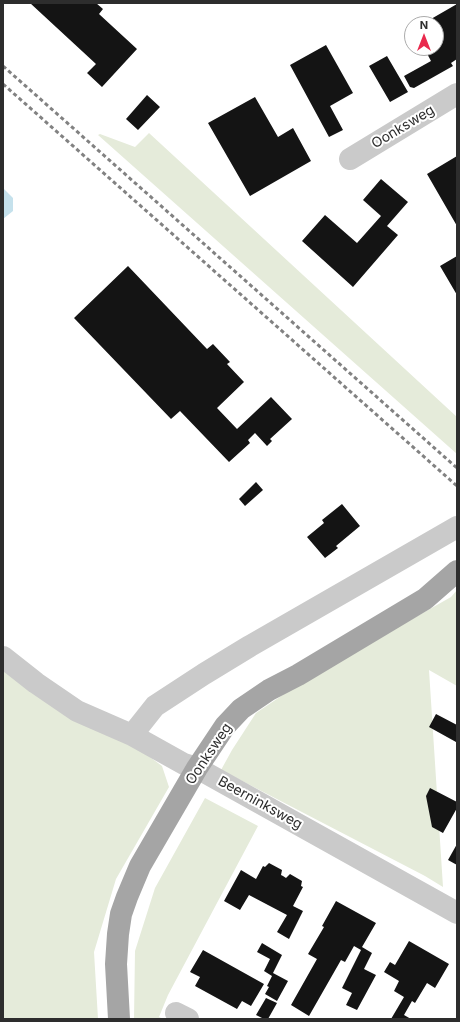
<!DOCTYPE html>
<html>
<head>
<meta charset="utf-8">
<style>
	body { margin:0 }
	#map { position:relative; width:460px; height:1022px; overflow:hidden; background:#fff; font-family:Inter,sans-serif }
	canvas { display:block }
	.frame { position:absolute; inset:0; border:4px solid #2d2d2d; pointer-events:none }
	.north { position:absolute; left:404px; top:16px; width:40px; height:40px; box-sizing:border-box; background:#fff; border:1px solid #ababab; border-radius:50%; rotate:0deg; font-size:11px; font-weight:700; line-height:16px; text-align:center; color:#2d2d2d }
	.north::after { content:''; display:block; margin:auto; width:14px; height:18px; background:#e92a4d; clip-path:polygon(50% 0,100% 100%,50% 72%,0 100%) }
</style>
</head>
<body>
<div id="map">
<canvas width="460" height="1022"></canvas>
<div class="frame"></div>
<div class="north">N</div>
</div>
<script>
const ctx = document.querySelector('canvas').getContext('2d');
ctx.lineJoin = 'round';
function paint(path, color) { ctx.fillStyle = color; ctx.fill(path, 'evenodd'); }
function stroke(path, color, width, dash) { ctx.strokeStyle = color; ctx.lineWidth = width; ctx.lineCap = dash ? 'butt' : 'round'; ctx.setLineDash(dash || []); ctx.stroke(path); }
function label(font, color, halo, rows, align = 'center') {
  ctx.font = font + ' Inter,sans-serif'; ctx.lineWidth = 4; ctx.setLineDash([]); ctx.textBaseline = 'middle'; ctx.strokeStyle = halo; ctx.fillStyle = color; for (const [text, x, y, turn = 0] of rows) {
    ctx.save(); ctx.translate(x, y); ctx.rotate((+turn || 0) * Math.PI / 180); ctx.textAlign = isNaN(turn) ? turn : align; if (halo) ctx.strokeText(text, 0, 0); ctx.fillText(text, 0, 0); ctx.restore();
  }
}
paint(new Path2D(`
	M149,133L457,417V454L98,135L100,134L135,147Z
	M457,590V686L429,670L443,887L425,876L221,770L232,750L256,713L305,680L451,597Z
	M3,668L142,751L162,766L169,787L116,879L94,952L98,1019H3Z
	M205,798L258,826L168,995L159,1017L163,1019H134L135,951L155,888Z`), '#e5ebda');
paint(new Path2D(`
	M3,188L13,198V211L3,219Z`), '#c5e1ec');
paint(new Path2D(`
	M30,3H96L103,9L99,14L137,49L102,87L87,73L96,64Z
	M457,4V59L451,63L453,66L414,88L410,87L404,76L431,61L424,48H436V24H435L431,19Z
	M326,45L353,93L330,106L343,130L329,137L290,65Z
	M387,56L408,92L390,102L369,66Z
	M147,95L160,107L138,130L126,119Z
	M255,97L278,137L293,128L311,161L250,196L208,123Z
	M457,156V226L427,174Z
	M381,179L408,202L387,226L398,235L353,287L302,241L325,215L357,243L381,216L363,200Z
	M457,256V295L440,266Z
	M128,266L207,349L213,344L230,362L227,364L244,382L217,408L237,429L271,397L292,419L270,439L272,441L267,446L255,433L248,440L250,443L229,462L180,411L171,419L74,318Z
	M256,482L263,490L245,506L239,499Z
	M342,504L360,526L336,546L338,548L325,558L307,537L324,523L322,520Z
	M436,714L457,725L456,742L429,727Z
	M430,788L457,802V808L443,833L432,827L426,796Z
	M457,844V865L448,860Z
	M269,863L282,870L281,875L283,876L286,878L290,874L302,881L301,886L303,887L293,906L303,911L289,939L277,932L287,915L249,895L240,910L224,901L241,870L256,879L263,866L265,867Z
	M336,901L376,923L362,947L372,953L364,969L376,975L357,1010L346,1005L352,993L342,988L361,950L354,946L345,962L341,960L309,1016L291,1005L317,959L308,954L324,927L322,926Z
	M409,941L449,964L435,988L427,983L415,1003L412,1001L404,1015L411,1019H391L404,997L394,991L399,981L384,972L390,962L395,965Z
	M262,943L282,955L273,973L288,981L277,1001L265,994L269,987L267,986L272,976L264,971L270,959L257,952Z
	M203,950L264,984L251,1006L242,1001L237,1009L195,986L200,977L190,972Z
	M266,998L277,1003L268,1019H264L256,1015Z`), '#141414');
stroke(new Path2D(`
	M350,159L457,94
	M3,657L36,683L77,711L132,735L184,764L197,768L457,913
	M132,735L155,706L204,674L250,646L457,527
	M176,1013L188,1019`), '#cacaca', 22);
stroke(new Path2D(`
	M119,1019L116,964L118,934L121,914L127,897L140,866L197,768L225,726L241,709L269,690L298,675L425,599L457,571`), '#a5a5a5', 22);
stroke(new Path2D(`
	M3,66L457,468
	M3,84L457,486`), '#828282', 3, [4, 3]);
label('14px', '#2d2d2d', '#fff', [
	["Oonksweg",403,127,-31],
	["Oonksweg",209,754,-56],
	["Beerninksweg",260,803,29]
]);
</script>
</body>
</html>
